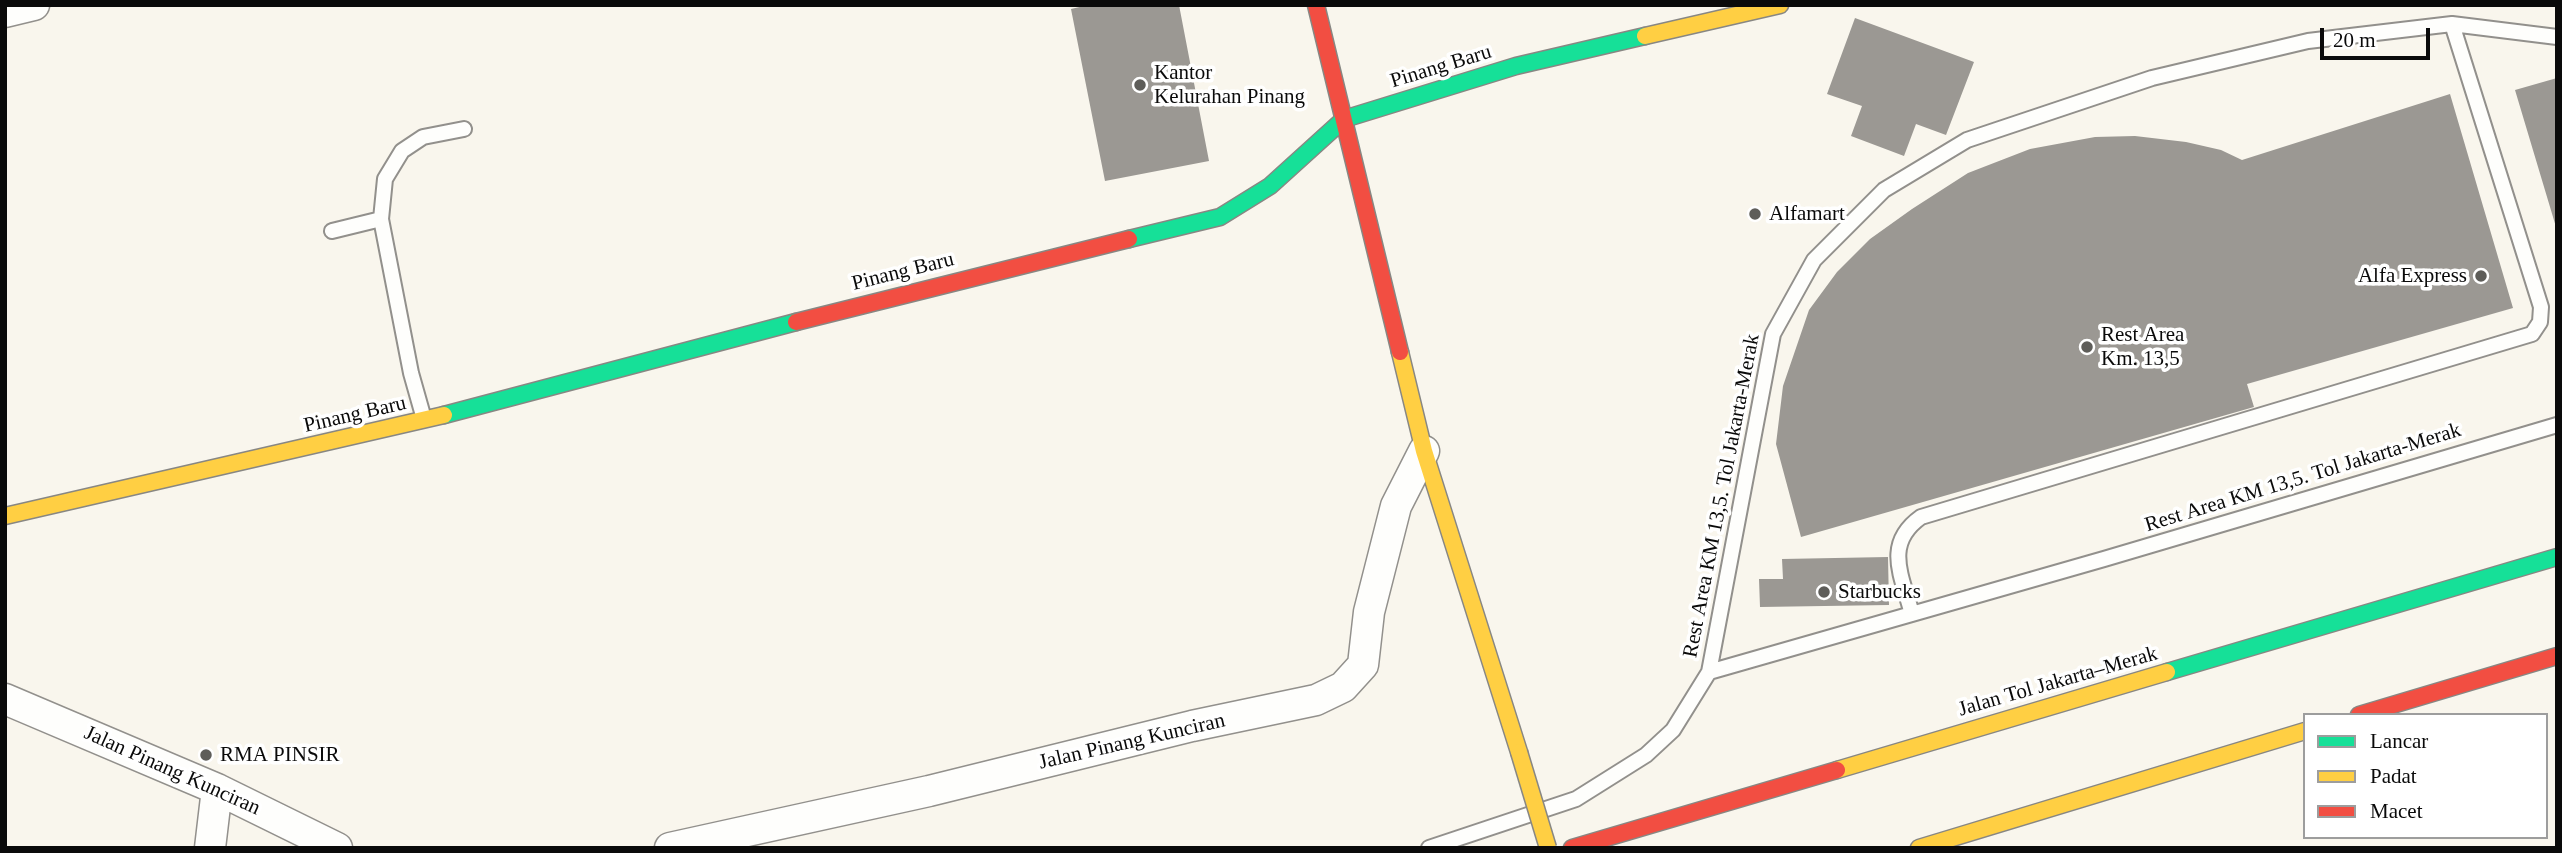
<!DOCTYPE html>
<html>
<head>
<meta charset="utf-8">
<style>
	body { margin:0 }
	#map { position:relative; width:2562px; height:853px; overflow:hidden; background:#f9f6ed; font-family:Georgia,serif }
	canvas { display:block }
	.frame { position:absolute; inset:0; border:7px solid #0a0a0a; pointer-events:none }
	.legend { position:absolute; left:2303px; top:713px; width:245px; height:126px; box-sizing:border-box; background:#fff; border:2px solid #9d9d9d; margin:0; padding:9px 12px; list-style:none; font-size:21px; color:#0a0a0a }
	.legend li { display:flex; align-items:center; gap:14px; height:35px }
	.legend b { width:35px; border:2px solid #9d9d9d }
	.scale { position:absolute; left:2320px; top:28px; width:110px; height:32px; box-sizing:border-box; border:4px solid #0a0a0a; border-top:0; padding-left:9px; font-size:21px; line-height:24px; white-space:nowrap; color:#0a0a0a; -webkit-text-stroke:5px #fff; paint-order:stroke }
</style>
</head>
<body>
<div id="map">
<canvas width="2562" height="853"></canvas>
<div class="frame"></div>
<ul class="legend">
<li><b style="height:9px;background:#16e098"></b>Lancar</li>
<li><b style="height:9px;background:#ffcf43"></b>Padat</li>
<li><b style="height:9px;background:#f24e42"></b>Macet</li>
</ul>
<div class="scale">20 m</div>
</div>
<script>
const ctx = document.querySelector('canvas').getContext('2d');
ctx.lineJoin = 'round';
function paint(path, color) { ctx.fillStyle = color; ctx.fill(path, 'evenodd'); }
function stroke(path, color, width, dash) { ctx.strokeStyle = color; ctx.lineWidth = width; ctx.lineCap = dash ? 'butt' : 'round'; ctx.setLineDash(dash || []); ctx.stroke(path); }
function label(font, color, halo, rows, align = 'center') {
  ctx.font = font + ' Georgia,serif'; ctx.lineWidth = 7; ctx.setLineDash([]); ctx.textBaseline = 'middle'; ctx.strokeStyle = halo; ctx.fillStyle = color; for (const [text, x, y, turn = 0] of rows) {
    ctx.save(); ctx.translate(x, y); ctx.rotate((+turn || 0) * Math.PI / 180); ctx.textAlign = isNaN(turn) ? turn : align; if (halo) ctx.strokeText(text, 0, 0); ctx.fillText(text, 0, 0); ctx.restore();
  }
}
paint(new Path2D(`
	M1088,5H1179L1209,161L1105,181L1071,9Z
	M1855,18L1974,62L1946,135L1916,124L1904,156L1851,136L1862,106L1827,94Z
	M2557,78V227H2556L2515,90Z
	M2450,94L2513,308L2247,384L2254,407L1801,537L1776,444L1783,386L1809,310L1837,272L1870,239L1912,209L1968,173L2030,149L2095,137L2135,136L2186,142L2221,150L2242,160Z
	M1888,557L1889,605L1760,607L1759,579H1783L1782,559Z`), '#9b9893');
const lane = new Path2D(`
	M332,231L381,219
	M424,419L411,373L381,219L385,179L402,151L423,137L464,129
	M1912,614C1902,576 1883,544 1921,517L2532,334L2540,322L2541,307L2452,24
	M1709,672L2104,559L2557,425
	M1429,848L1576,799L1646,755L1673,730L1709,672L1773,334L1814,260L1884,190L1967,140L2152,78L2308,41L2452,24L2557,37`);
const street = new Path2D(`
	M5,12L34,5
	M5,699L217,789L337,848
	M210,848L217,789
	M670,848L929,791L1192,726L1316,700L1343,687L1363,665L1369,612L1396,506L1424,451`);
const fast = new Path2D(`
	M1129,239L1220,217L1270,186L1344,119L1516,66L1645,36
	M444,415L796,322
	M2167,672L2557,557`);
const slow = new Path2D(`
	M1645,36L1780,5
	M1400,352L1424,451L1519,752
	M5,516L444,415
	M1837,770L2167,672
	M1919,848L2305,731`);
const jam = new Path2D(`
	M1316,5L1400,352
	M796,322L1129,239
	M2359,715L2557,656
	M1572,848L1837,770`);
stroke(lane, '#92908c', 18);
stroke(street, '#92908c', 33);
stroke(fast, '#888783', 19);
stroke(slow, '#888783', 19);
stroke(jam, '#888783', 19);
stroke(lane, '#fefefc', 14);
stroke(street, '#fefefc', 30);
stroke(fast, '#16e098', 16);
stroke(slow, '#ffcf43', 16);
stroke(jam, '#f24e42', 16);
const slowBridge = new Path2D(`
	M1519,752L1548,848`);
stroke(slowBridge, '#888783', 19, []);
stroke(slowBridge, '#ffcf43', 16);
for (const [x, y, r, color] of [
	[1140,85,7,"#5e5d59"],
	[1755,214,7,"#5e5d59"],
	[2481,276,7,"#5e5d59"],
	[2087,347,7,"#5e5d59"],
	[1824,592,7,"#5e5d59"],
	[206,755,7,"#5e5d59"]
]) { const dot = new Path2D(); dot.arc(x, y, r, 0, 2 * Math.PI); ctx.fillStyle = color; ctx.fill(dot); stroke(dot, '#fff', 2.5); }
label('21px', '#0a0a0a', '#fff', [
	["Pinang Baru",1441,67,-17],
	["Pinang Baru",903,272,-14],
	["Pinang Baru",355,415,-13],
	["Rest Area KM 13,5. Tol Jakarta-Merak",2303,478,-17],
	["Rest Area KM 13,5. Tol Jakarta-Merak",1722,496,-79],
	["Jalan Tol Jakarta–Merak",2058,682,-16],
	["Jalan Pinang Kunciran",1132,742,-13],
	["Jalan Pinang Kunciran",172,771,24]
]);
label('21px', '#0a0a0a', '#fff', [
	["Kantor",1154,73],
	["Kelurahan Pinang",1154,97],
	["Alfamart",1769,214],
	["Alfa Express",2467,276,"right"],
	["Rest Area",2101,335],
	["Km. 13,5",2101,359],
	["Starbucks",1838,592],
	["RMA PINSIR",220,755]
], 'left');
</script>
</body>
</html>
